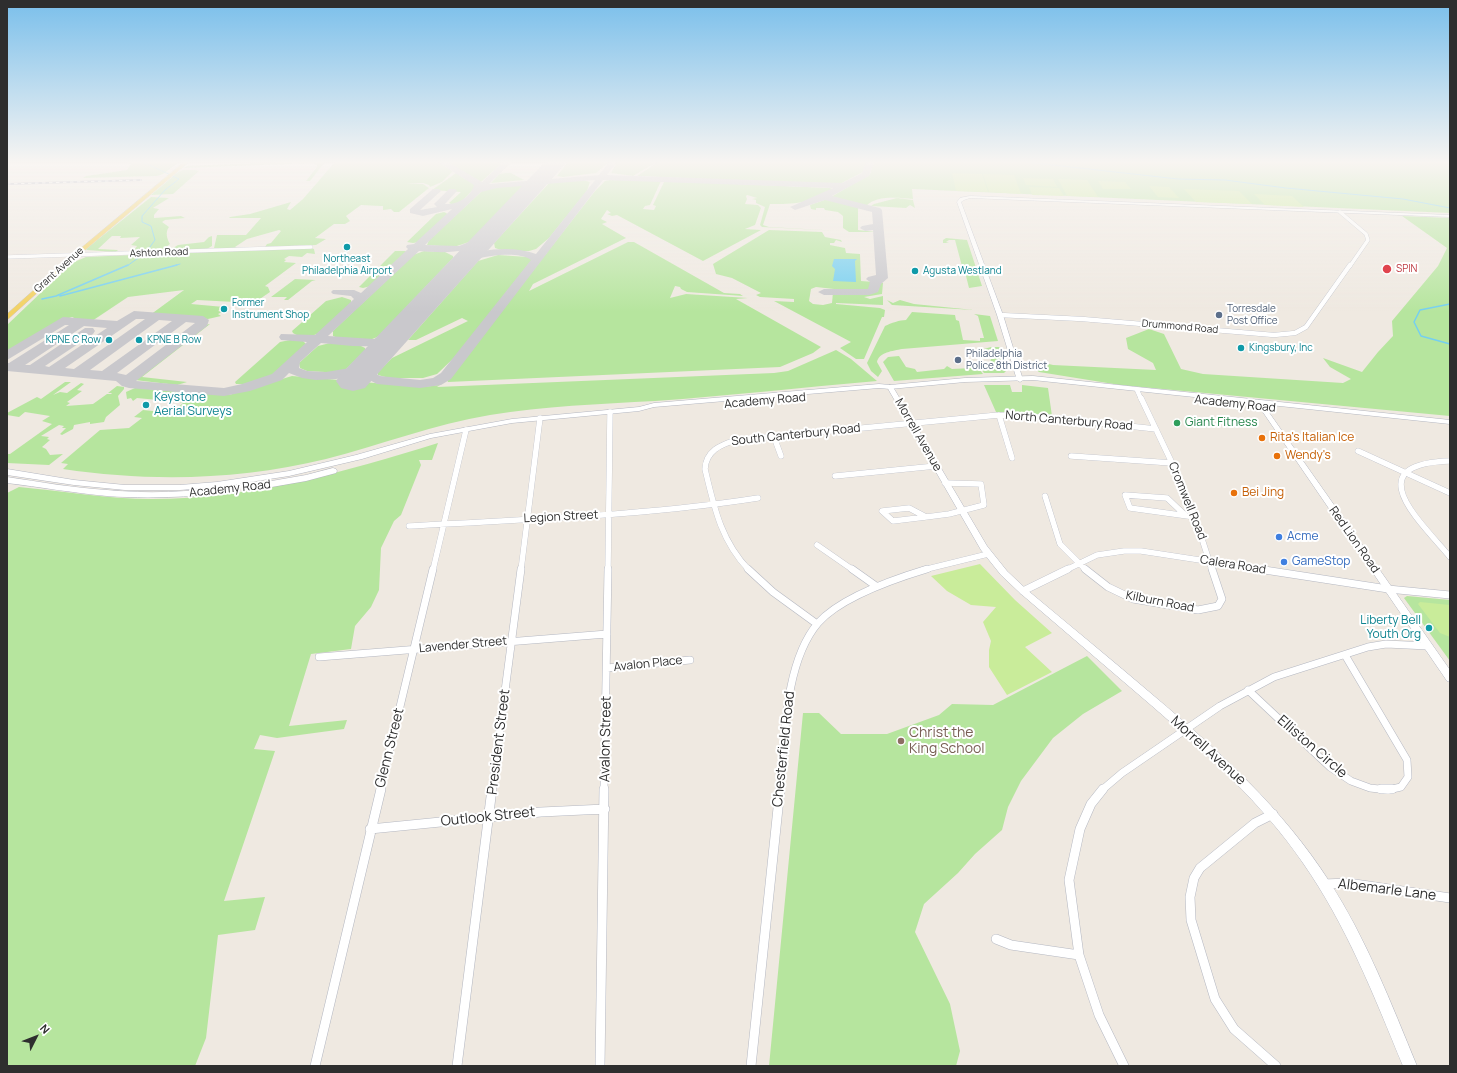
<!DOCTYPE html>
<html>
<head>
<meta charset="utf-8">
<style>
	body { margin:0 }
	#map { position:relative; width:1457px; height:1073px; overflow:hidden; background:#efe9e1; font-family:Manrope,sans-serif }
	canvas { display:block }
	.frame { position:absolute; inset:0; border:8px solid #2e2e2e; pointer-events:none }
	.north { position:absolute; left:16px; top:1017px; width:40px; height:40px; -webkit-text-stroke:3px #fff; paint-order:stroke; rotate:48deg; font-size:11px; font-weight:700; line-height:16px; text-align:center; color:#2e2e2e }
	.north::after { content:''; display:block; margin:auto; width:14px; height:18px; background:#2e2e2e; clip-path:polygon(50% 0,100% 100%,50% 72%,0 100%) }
</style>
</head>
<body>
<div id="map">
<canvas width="1457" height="1073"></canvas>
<div class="frame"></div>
<div class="north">N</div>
</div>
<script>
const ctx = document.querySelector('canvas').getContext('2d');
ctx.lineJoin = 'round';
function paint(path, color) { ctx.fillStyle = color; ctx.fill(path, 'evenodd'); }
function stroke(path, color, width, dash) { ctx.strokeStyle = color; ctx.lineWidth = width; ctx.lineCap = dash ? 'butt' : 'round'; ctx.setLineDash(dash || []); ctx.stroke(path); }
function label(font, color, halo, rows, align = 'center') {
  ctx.font = font + ' Manrope,sans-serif'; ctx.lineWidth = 4; ctx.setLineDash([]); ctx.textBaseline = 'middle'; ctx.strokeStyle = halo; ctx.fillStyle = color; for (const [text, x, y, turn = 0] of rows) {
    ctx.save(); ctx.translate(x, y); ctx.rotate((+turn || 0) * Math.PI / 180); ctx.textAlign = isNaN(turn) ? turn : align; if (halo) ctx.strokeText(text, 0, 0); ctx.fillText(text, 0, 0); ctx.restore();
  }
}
paint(new Path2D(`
	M126,162H179L163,174L157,176L83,178L86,176L127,170L131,164Z
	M278,162H325L310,181H306L317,167V165L312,163L183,168L188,166Z
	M335,162H438L453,171L442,182L430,187L429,185L423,183H406L423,184L429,188L399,212H394L391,209L383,210V206H380L361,205L346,216L350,221L345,224H334L315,238L326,239L316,245L265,247L267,244L271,243L281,231L279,230L247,239L235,247L237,248H214L217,235H246L261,218H229L230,217L250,214L291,202L287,209L290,210L303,199Z
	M447,162H498L501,164L481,182Z
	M568,162H609L596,173L563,177L557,176Z
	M617,162H657L633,176L611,173Z
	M658,162H866L863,172L838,185L637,176Z
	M874,162H1450V213L912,189L913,199C899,198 877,195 866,206L831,197L870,174Z
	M195,170L199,171L173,194L151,195L178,172L183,170Z
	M456,173L474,184L475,188L462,201L453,205L449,203L461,192L432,190Z
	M505,173H511L524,180L491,183L499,174Z
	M583,180L590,182L587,191L549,238L536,249L529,251H504L495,248L494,243L550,182Z
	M610,180L661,181L650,205L645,206L643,209L654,210L656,206L653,205L664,182L667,181L830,188L832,189C809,204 795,204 770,204L763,225L769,227L841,231L762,227L760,225L765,207L756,203V200L752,199L757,198L747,195L746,196L747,199L745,204L758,205L761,208L755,225L745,229L761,230L703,261L617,215L612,216L607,214L611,213L607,210L601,219L607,222L602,224L626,238L533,284L529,291L628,242H634L724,293L740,294L743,296L687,292L681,289L680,287L675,286L670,298L686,294L748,298L736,299L821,347L813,353L780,367L448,382L447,380L595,191L605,181Z
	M521,184L525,185L469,242L454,247L427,245L429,240L482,191L494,187Z
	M151,197L169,198L153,208L159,209L154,215V218L181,216L185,218L165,220L162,222L169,227C165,232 167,239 170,244L161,251L133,252L137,246L131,245L140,237L120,238L121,236H112L98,249L118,250L116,252L87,250L86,249Z
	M897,198L913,200L915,208L910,205L906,208L871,206L874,204Z
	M827,199L858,207V230L876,232H849L843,228V216L838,212L825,210L824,208H816V210L811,209L810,205Z
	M444,212L448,214L419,242L413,243L407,242L436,214Z
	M1402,216L1450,218V416L1120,385L1039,372L1031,365L1037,361L1053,365L1156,370L1153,363L1128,349L1126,338L1149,329L1164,334L1181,369L1203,374L1343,383L1351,379L1330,367L1323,358L1362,372L1378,352L1393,336L1392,321L1438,266L1447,248Z
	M769,230L822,232L825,237L841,240L842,242L836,240L834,243H830V245L845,248L846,253L860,254L861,281L874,282V288L861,292L816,287L811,289L809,301L813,304L823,305L832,303L833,292C847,293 865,297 878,290L879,282L883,283L882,294L864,297L870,299L883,296V305L836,303V304L880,308L885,310L884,317H882L864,359H856L840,348L851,342L774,301L794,302V299L760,297L756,295L761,293L732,278L716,274L713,264Z
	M212,236V246L207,249L168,251L178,245L204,242L209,237Z
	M946,238L967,240L982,286L969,288L966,276L961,271L963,270L955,240H949L946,242L949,243H943V240Z
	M310,248L314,249L315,254L307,253L302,257L289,256L284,259L286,260L284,262L296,263L265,286L268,287L270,292L254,303L197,300L191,304L224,307L218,311L222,312L218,314L221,316L208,319L150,315L184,290L128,297L92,321L71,319L74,317H72L58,322L7,354V325L72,263L86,257L108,256Z
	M395,251H405L407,252L371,286L363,288L359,287Z
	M424,251L445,252L453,256V258L380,335C369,344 345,342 333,336V331L413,255Z
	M498,255L528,257L532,260L458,354L437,374L423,378H389L378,375V372L392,358L468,321L462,318L416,340H408L478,261Z
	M295,279L316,280L312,281L288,300H284L287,297H271Z
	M342,297L351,300V304C337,318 315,347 293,333L292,331L326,301Z
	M887,300L893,303L900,300L914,304L974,310L892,305Z
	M912,312L955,315L956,320L959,321L963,340L980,341V338H984L978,316L974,314L990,316L998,341L902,349C893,351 879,352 877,362L882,371L878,377L871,371L867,363L885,326C891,323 900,320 906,320Z
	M210,324L142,377L187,382L177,385L135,380V378L205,325Z
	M290,340L303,341L307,345L275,374L247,384H236L235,382L280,342Z
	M330,343L361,346L365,348V351L342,373L307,371L300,368L299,363L318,346Z
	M991,347H1001L1007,366L1006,371L1004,373H984L977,364L989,363L994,365L990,363L991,359L984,349Z
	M836,350L851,359L877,381C803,387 729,396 655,401C600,404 544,406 490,415C434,424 381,445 326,459C240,480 151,482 63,469L68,464L61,463L100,430L129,428L142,418L134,417L143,410L172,413L183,403L179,402L189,393L229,395L292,376L422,387L440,385L437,387L774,373L788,371Z
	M899,356L906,367L915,369L917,372L944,369L947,366L952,369L972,368L974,366L971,362L973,361L983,374L894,381L883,362L888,357Z
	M65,382H71L53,395L60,392L67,393L81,383L84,384L77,390L82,391L67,402L70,403L66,406L93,404L107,394H111L112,393H108L117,386L124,387V389L118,396L120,405L106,417L104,422L90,424V422L74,425L73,429L62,435L60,434L66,428H62L64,426L59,425L41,436L49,437L47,439L50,440L42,447L46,449L50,455L63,454L49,465L7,463V454H10L52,424L42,421L50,416L25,412L19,417L7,415V413L37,397L41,399Z
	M984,385H1010L1012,392H1022V385L1048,388L1052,416L996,412Z
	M135,388H139L179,392L168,401L137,398L133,401L131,398L127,399L126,392Z
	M438,443L432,460H419L421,465L401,515L394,521L381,548L379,590L371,607L355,626L351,649L311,654L289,726L347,720L344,729L277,738L260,735L254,749L275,751L224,901L265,897L255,930L218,935L206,1038L195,1066H7V493L19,487C63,491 107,499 152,499C251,499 344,472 438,443Z
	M1407,596L1450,600V661L1404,598Z
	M1087,656L1122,691L1083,714L1053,738L1021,781L1008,807L1002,830L975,854L958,873L924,904L915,932L950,1004L960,1051L956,1066H769L803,713H819L841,734H887L939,715L952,704L993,705Z`), '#b6e59e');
paint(new Path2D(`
	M952,173L982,174L988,192L956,191Z
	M983,174L1014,175L1021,194L989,192Z
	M1023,178L1053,179L1057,187L1026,185Z
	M1058,179L1087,180L1098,197L1067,196Z
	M1098,181L1125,182L1131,189H1103Z
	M1149,186L1169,187L1179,198L1158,197Z
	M1029,187L1059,188L1064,196L1032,195Z
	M1184,189L1239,191L1252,204L1196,202Z
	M1254,194L1292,196L1304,207L1265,205Z
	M980,564L1015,600L1052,633L1025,647L1052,672L1007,695L989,667V650L991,641L983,622L996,607L971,605L947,591L931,576Z
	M1420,602L1450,605V637L1440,633L1418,604Z`), '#c9ec9a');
paint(new Path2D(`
	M834,259H857L855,261L856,282L833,281L835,269L832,266Z`), '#75cff0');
stroke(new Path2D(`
	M143,162L179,179L165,190L142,216V222L151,226L155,240L147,251
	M1026,162L1178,179L1225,180L1286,188L1403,199L1450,208
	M127,266L141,256
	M173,266L180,264`), '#75cff0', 1);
stroke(new Path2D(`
	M60,296L177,265
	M42,299L56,296L128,265
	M1450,304L1420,310L1414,322L1421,336L1450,344`), '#75cff0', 1.5);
paint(new Path2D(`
	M438,162H448L482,182L503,162H512L489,184L599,175L609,162H617L607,175L842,183L862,173L866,162H874L869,176L832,196L880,208L882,210L888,278L881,284L878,292L869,295H824L818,292L824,289H868L870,282L866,279L868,277L876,275L873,230L865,231L860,228L862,226L873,224L872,212L825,200L795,210L790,207L833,188L603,180L451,379L441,385L420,388L377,384L360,375L336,379L316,380L302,378L289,373L282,380L250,391L224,396L129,388L122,386L116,381L7,371V363H9L69,325H65L7,360V350L63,317L117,321L134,311L203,316L209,320L207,326L136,381L224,388L242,384L272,374L307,342L281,340L279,337L281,334L315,335L354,299L351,296L333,294L331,292L333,290H354L361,293L408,249L406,247L407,245L414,244L452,209L423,216L410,213V209L433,189H439L441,191L420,210L437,207L434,204L449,189H455L457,191L445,204C457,205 471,197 474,185ZM595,180L536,254C514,246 483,248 462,258L461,260L462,262C469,264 474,259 481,258C494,255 520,252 531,260L441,373L433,378L420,380L380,376L362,366L326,372L307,371L299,368L300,362L321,343C351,345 390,355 410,326L408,323H400L386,335L374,339L328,336L419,251C444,253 467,254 490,240L491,238L486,235L459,246L425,245L481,192L497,188ZM136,319H145L74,369L65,368ZM159,320L172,321L102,371L90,370ZM186,322L195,323L126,375L117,373ZM84,326L107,328L49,367L45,366L93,334L95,331L93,328H85L30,365H25Z`), '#c9c8cc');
paint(new Path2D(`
	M545,162H567L365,388L353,391L341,388L336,381L341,374Z`), '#c9c8cc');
const minorFar4 = new Path2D(`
	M1340,212L1366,234L1368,240L1350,266
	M7,257L311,247`);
const minorFar3 = new Path2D(`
	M1000,315L1082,319L1274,335L1295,333L1306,327L1350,265
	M1137,390L1141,399`);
const minorFar2 = new Path2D(`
	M1141,398L1172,463L1195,517L1212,570
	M999,415L1012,458
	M774,437L781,456
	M1358,451L1450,493
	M1071,456L1172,463
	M1450,461C1356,464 1421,522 1450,557
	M835,476L936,466
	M1045,496L1060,544L1086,570
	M909,508L926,517L893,521L882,511Z
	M1185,515L1167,498L1125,495L1130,508L1195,517
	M926,517L949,514L984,505L981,484L945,483
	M409,526C525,519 643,516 758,498
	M817,545L853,570
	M433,570L466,430
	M521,570L540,418
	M608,570L610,412
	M749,570C721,541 714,507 705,469C706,451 720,445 736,440L999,415L1054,418L1156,429
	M923,570L988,554
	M1066,570L1097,555L1124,551H1141L1265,570`);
const minorFar1 = new Path2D(`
	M748,569L773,592L817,624
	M852,569L876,586
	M1085,569L1108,587L1133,599L1198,610L1218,606L1222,599L1212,569
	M1258,569L1388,589L1450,595
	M1023,591L1068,569
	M319,657L607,634
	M607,668L690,660
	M1248,690L1330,767L1351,781L1370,788L1388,790L1401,787L1408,777L1407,760L1345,655
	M380,790L433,569
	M492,790L521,569
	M604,790L608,569
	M780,790C785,739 784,663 818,623C841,597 894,579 927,569
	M1102,790L1122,773L1220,706L1274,677L1368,647L1386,644L1428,646`);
const minor = new Path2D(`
	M1103,789L1091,804L1080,829L1069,880L1079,955L1099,1015L1124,1066
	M1381,789H1392
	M1273,814L1255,823L1200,868L1194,878L1190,897L1191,920L1215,999L1234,1029L1276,1066
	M370,829L541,812L605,809
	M1324,884L1348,883L1450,898
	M996,939L1011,945L1079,955
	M315,1066L381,789
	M457,1066L492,789
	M600,1066L604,789
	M751,1066L780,789`);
const tertiary = new Path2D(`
	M970,196L1450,215V217L970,198L964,200L961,202L1003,315L1023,380L1020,382L1017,380L997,315L957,202L960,198Z
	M890,385L893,387L987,546L1007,571L1026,589C1069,625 1112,660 1154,696C1219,751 1283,809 1329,881C1366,938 1391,1003 1417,1066H1403C1374,996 1347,926 1303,863C1262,803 1207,754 1152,706C1108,668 1064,631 1020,593L1001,575L981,550L887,387Z
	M1259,400L1261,401L1450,670V682L1447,681L1256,402Z`);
const secondary = new Path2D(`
	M1033,376L1450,420V424L1033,380L965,382L890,389L879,388L654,407L639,411L512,423L431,438L362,459L289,476L217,487L180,490H125L74,485L7,475V469L74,480L125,485H180L217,482L289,471L356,455L430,434L512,419L639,407L654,403L879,384L890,385L965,378Z
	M333,468L336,469L337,471L336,473L306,481L260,489L256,486L260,483L306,475Z
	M7,477C40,482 74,488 107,490C148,494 189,492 229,487L233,490L229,493C189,497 148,499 107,496C74,493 40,487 7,483Z`);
const primary = new Path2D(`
	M184,162H189L78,256L7,320V314L74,254Z`);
stroke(minorFar4, '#b4b7c1', 4);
stroke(minorFar3, '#b4b7c1', 5);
stroke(minorFar2, '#b4b7c1', 6);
stroke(minorFar1, '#b4b7c1', 8);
stroke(minor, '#b4b7c1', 10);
stroke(tertiary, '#b4b7c1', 1);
stroke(secondary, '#b4b7c1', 1);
stroke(primary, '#c9c9c9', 1);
stroke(minorFar4, '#fff', 3.5);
stroke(minorFar3, '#fff', 4.5);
stroke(minorFar2, '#fff', 5.5);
stroke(minorFar1, '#fff', 7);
stroke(minor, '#fff', 9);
paint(tertiary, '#fff');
paint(secondary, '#fff');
paint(primary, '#f2d163');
const rail = new Path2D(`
	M7,184L141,180`);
stroke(rail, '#a3a6b8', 2);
stroke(rail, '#fff', 1, [3.5]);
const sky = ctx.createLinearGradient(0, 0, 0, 312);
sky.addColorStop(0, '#7abfeb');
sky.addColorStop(0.52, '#f8f5f2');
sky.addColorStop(1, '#f8f5f200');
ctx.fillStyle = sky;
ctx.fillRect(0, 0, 1457, 312);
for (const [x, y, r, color] of [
	[347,247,4,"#0f9aa8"],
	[1387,269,5,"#e0444e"],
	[915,271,4,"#0f9aa8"],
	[224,309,4,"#0f9aa8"],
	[1219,315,4,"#5c6f8a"],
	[109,340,4,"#0f9aa8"],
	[139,340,4,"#0f9aa8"],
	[1241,348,4,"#0f9aa8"],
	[958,360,4,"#5c6f8a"],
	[146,405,4,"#0f9aa8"],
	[1177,423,4,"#2e9e5b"],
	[1262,438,4,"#e8710a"],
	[1277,456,4,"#e8710a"],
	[1234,493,4,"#e8710a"],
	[1279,537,4,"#3f7fe0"],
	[1284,562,4,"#3f7fe0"],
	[1429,628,4,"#0f9aa8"],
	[901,741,4,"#8d6e63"]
]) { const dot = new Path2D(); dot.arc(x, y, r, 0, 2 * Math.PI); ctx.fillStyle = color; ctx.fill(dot); stroke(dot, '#fff', 1.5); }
label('10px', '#2e2e2e', '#fff', [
	["Ashton Road",159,253,-2],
	["Grant Avenue",59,270,-42],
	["Drummond Road",1180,327,5]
]);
label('10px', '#0d838f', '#fff', [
	["Northeast",347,259,"center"],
	["Philadelphia Airport",347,271,"center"],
	["Agusta Westland",923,271],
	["Former",232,303],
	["Instrument Shop",232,315],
	["KPNE C Row",101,340,"right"],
	["KPNE B Row",147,340],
	["Kingsbury, Inc",1249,348]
], 'left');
label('10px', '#be3a42', '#fff', [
	["SPIN",1396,269]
], 'left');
label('10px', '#4e5e75', '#fff', [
	["Torresdale",1227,309],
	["Post Office",1227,321],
	["Philadelphia",966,354],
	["Police 8th District",966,366]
], 'left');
label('12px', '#0d838f', '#fff', [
	["Keystone",154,398],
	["Aerial Surveys",154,412],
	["Liberty Bell",1421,621,"right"],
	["Youth Org",1421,635,"right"]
], 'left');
label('12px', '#2e2e2e', '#fff', [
	["Academy Road",765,401,-5],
	["Academy Road",1235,404,6],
	["North Canterbury Road",1069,421,5],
	["South Canterbury Road",796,435,-6],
	["Morrell Avenue",918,435,60],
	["Academy Road",230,489,-6],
	["Cromwell Road",1187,501,68],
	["Legion Street",561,517,-3],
	["Red Lion Road",1354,540,55],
	["Calera Road",1233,565,9],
	["Kilburn Road",1160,602,11],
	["Lavender Street",463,645,-5],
	["Avalon Place",648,664,-6]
]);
label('12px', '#27864d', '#fff', [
	["Giant Fitness",1185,423]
], 'left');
label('12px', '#c56008', '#fff', [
	["Rita's Italian Ice",1270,438],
	["Wendy's",1285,456],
	["Bei Jing",1242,493]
], 'left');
label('12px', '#366cbe', '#fff', [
	["Acme",1287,537],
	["GameStop",1292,562]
], 'left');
label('14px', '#785e54', '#fff', [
	["Christ the",909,733],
	["King School",909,749]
], 'left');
label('14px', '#2e2e2e', '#fff', [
	["Avalon Street",606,739,-89],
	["President Street",499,742,-83],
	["Elliston Circle",1312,747,41],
	["Glenn Street",390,748,-76],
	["Chesterfield Road",784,749,-84],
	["Morrell Avenue",1208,751,42],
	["Outlook Street",488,817,-6],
	["Albemarle Lane",1387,890,7]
]);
</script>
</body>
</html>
